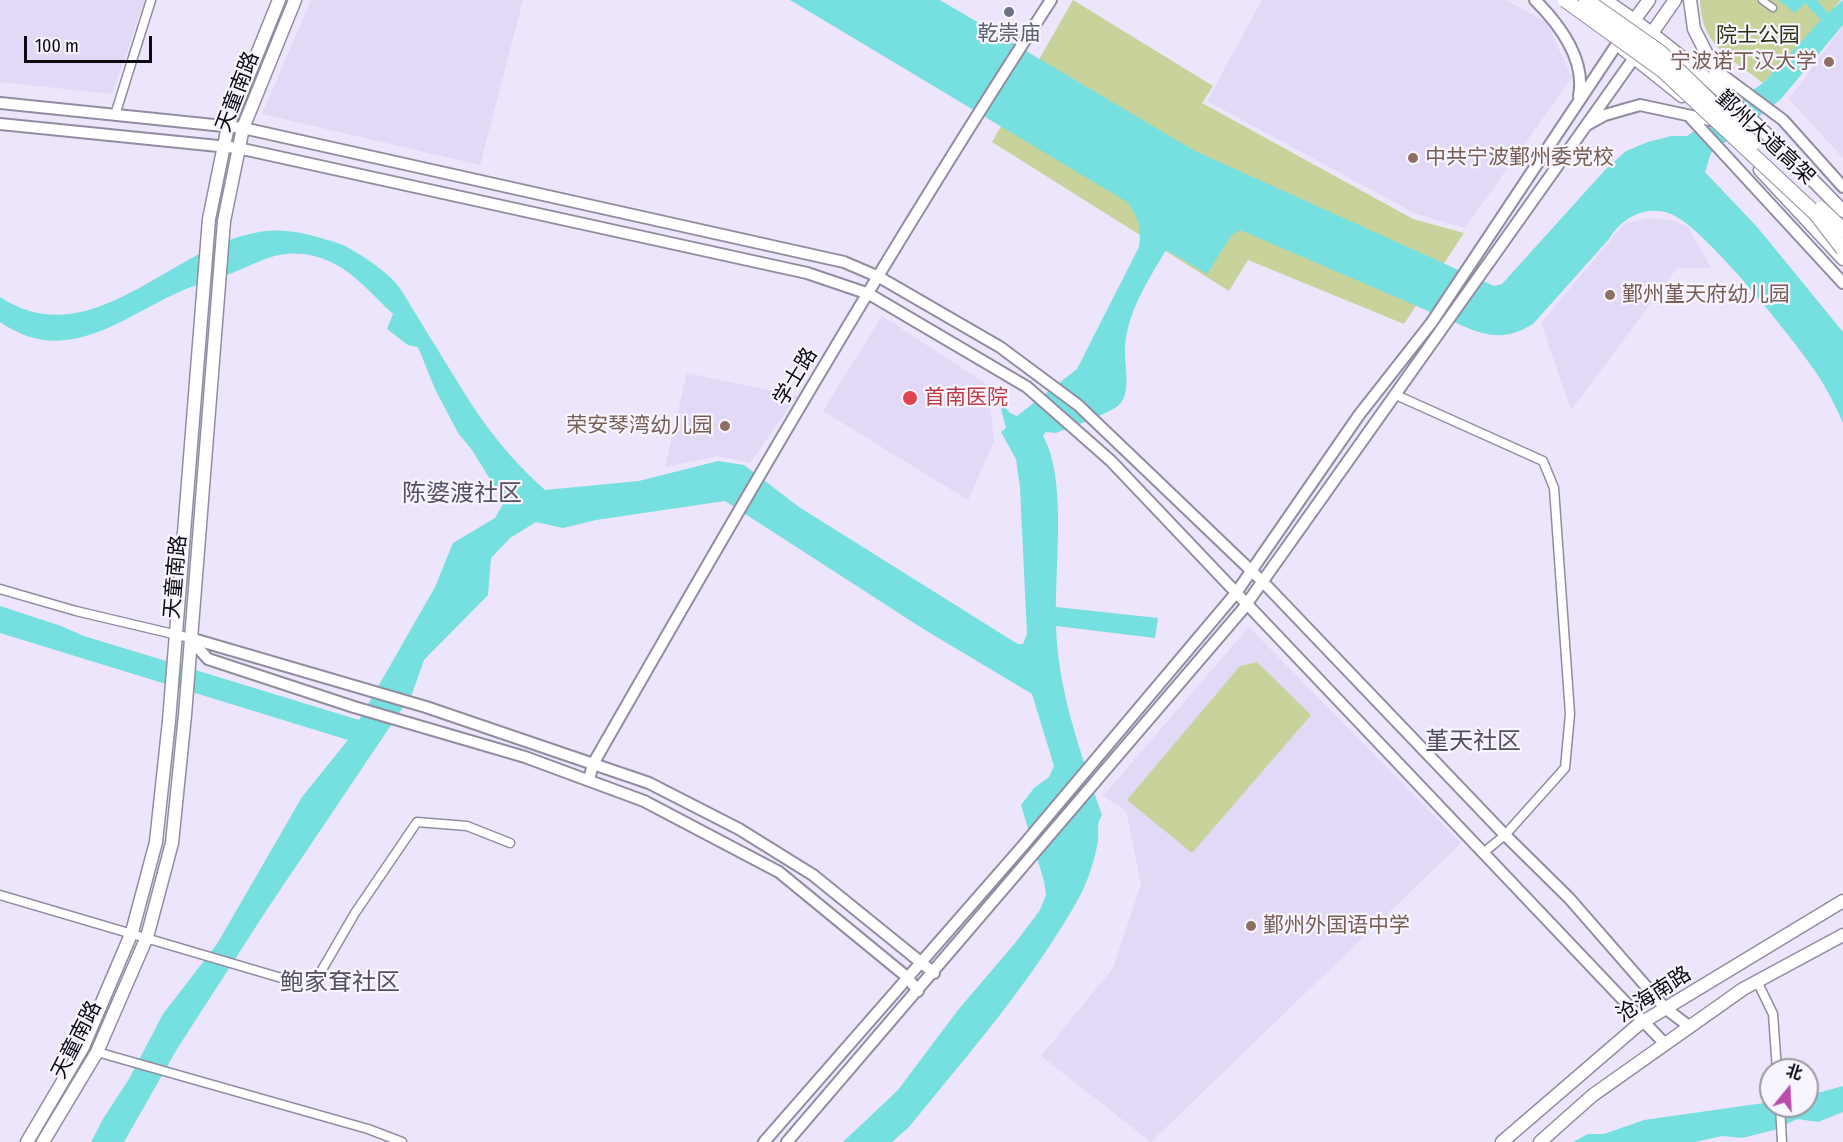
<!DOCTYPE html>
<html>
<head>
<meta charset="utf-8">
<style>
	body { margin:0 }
	#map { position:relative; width:1843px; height:1142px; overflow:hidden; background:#ece5fc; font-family:"Fira Sans Condensed","Noto Sans SC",sans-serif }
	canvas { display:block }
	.north { position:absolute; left:1759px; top:1058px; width:60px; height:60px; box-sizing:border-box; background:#f8f5fe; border:2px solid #9a97a0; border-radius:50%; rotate:18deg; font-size:16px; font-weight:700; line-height:24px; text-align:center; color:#0d0b12 }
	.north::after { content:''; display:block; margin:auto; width:21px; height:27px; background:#ba4cab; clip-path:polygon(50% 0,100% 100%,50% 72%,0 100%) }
	.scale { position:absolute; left:24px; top:36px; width:128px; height:27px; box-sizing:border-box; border:3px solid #0d0b12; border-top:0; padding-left:8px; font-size:18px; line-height:21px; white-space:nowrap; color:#0d0b12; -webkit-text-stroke:4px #f8f5fe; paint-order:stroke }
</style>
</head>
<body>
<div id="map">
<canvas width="1843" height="1142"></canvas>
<div class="north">北</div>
<div class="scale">100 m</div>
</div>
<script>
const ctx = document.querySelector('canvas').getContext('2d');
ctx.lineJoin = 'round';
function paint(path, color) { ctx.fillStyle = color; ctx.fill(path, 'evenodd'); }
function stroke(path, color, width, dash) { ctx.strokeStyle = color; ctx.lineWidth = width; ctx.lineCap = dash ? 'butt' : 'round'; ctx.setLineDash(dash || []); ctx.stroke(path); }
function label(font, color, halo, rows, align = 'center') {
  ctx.font = font + ' "Fira Sans Condensed","Noto Sans SC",sans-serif'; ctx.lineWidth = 4.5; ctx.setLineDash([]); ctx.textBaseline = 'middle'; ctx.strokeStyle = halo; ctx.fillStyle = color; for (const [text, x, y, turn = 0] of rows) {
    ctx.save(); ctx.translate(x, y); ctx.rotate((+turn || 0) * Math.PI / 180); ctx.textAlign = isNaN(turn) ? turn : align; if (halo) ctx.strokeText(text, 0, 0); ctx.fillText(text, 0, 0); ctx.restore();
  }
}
paint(new Path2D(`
	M0,0H145L112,94L0,82Z
	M311,0H523L480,165L262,114Z
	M1262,0H1506L1546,22L1572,77L1465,228L1416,214L1207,101Z
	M1843,26V158L1789,99Z
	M1649,218L1671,220L1688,227L1711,268H1677L1571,410L1541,323L1624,224Z
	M882,316L988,385L994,442L968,500L823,411Z
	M687,373L797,396L750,463L717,456L665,467Z
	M1249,627L1461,843L1151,1142L1041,1056L1113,968L1141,884L1126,811L1103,796Z`), '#e2d9f6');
paint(new Path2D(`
	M1073,0L1213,86L1202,103L1413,219L1464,233L1404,324L1248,260L1229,291L992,142Z
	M1700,0H1841L1763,83C1730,57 1701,46 1700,0Z
	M1257,662L1311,715L1192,853L1127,800L1240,666Z`), '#c7d39b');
paint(new Path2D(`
	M790,0H940L1195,151L1494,286L1502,284L1605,170L1626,151L1648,142L1671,136H1687L1763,83L1821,20L1805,3L1795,13L1778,0H1817L1828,13L1843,0V25L1780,100L1711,153L1705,172L1758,228L1843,332V423C1836,406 1825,386 1815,371C1793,338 1703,226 1671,214C1646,204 1621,218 1609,239L1533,324C1510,338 1494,338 1470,329L1240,230L1231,236L1207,274L1166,250C1148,281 1128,310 1125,347C1124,364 1132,393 1119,405C1109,414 1070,427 1056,433L1046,432L1043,436C1066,476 1056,559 1056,607L1158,618L1155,638L1056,626C1058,692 1081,753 1102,815C1096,824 1099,831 1098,841C1095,858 1089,878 1081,894C1035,978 970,1052 909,1127L892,1142H843L898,1090L958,1010L1016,942L1040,910L1046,895L1044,881L1021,805L1034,788L1049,777L1054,766L1032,694L925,630L725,501L596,520L563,528L536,522L510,538L491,558L488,595L424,660L412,694L266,911L177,1049L124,1142H91L103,1119L129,1079L163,1014L217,944L302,797L348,740L0,633V606L61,626L84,636L359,720L435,587L453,543L495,518L504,502L472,450L458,433L435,389L418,347L408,345L387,329L393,314C369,292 348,264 314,256C280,248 262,261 232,273C215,280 197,284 181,291C121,318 66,368 0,322V297C90,356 169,250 254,233C275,228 296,231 317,237C327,240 338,242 347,247C363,256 378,266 391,278C402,288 409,304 417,316C435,345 453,375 472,405C494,438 515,463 545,490L639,481L718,461L744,465L799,507L1008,638L1018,644H1023L1027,634L1020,487L1016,459L1001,432L1006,428L1001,409L1004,406L1010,413L1017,416L1077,369L1139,247C1142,229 1138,216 1127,202Z
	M1843,1086V1112L1818,1122L1797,1119L1774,1130L1742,1138L1722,1136L1695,1142H1573L1588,1134H1604L1644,1120L1771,1102V1106H1807V1096Z`), '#76dfe0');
const pedestrian = new Path2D(`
	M1762,0L1773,8`);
const minor = new Path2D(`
	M115,115L151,0
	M1396,395L1543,461L1554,488L1570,714L1565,768L1505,835L1483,853
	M0,589L76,611L190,638
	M0,895L312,987L355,913L417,822L467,826L510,843
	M1757,981L1773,1014L1777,1070
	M97,1052L368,1129L402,1142
	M1780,1106L1782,1142`);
const tertiary = new Path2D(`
	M1535,0C1560,25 1586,59 1579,96
	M1713,68L1783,120L1843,187
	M0,103L243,128L844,262L879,277L1000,347L1078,405L1263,582L1505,835L1569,898L1665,1008L1690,1027
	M1690,117L1843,283
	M0,124L238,148L807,273L869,294L1027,387L1111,461L1665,1044
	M1587,125L1605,115L1640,105L1710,120
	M190,638L426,707L649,783L739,829L813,875L934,973
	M192,641L208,659L354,707L525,757L644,801L779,872L907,977L918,991
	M589,780L593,764C740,507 889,249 1051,0
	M764,1142L1021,848L1236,593L1359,415L1432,322L1617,44
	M787,1142L1243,609L1634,58`);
const secondary = new Path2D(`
	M1502,1142L1638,1025L1843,901
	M1540,1142L1593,1095L1743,989L1843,935`);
const primary = new Path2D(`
	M1605,0C1694,59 1769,135 1843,211
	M1690,0L1694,29L1726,92
	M1630,26L1649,0
	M1647,40L1675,0
	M1623,49L1682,96
	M1760,170L1843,259
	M27,1142L83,1047L132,932L156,842L169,721L209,219L228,126L279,0
	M43,1142L97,1052L147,937L172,843L185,715L224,221L243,128L295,0`);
stroke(pedestrian, '#928ca1', 9);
stroke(minor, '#928ca1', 11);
stroke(tertiary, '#928ca1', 14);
stroke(secondary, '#928ca1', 15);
stroke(primary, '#928ca1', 15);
stroke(pedestrian, '#fff', 6);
stroke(minor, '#fff', 8);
stroke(tertiary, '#fff', 10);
stroke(secondary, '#fff', 12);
stroke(primary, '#fff', 12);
const trunkBridge = new Path2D(`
	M1565,0L1662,70L1816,214L1843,249
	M1586,0L1660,52L1753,143
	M1821,209L1843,230`);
stroke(trunkBridge, '#928ca1', 16, []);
stroke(trunkBridge, '#fff', 14);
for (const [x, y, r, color] of [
	[1009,12,6,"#6b7280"],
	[1829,62,6,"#8d6e63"],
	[1413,158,6,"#8d6e63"],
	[1610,295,6,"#8d6e63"],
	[910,398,8,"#e0444e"],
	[725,426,6,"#8d6e63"],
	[1251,926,6,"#8d6e63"]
]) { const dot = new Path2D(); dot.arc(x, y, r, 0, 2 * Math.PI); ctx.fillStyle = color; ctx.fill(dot); stroke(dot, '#f8f5fe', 2); }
label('21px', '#5b616d', '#f8f5fe', [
	["乾崇庙",1009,34]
]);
label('21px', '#2d3313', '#f8f5fe', [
	["院士公园",1758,36]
]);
label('21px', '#785e54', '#f8f5fe', [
	["宁波诺丁汉大学",1817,62,"right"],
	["中共宁波鄞州委党校",1425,158],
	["鄞州堇天府幼儿园",1622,295],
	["荣安琴湾幼儿园",713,426,"right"],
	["鄞州外国语中学",1263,926]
], 'left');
label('21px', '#0d0b12', '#f8f5fe', [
	["天童南路",238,92,-69],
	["鄞州大道高架",1765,138,43],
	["学士路",796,377,-59],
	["天童南路",176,577,-85],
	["沧海南路",1654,995,-33],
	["天童南路",77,1040,-63]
]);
label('21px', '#be3a42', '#f8f5fe', [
	["首南医院",924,398]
], 'left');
label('24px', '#554f62', '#f8f5fe', [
	["陈婆渡社区",462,494],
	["堇天社区",1473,742],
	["鲍家耷社区",340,983]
]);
</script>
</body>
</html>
